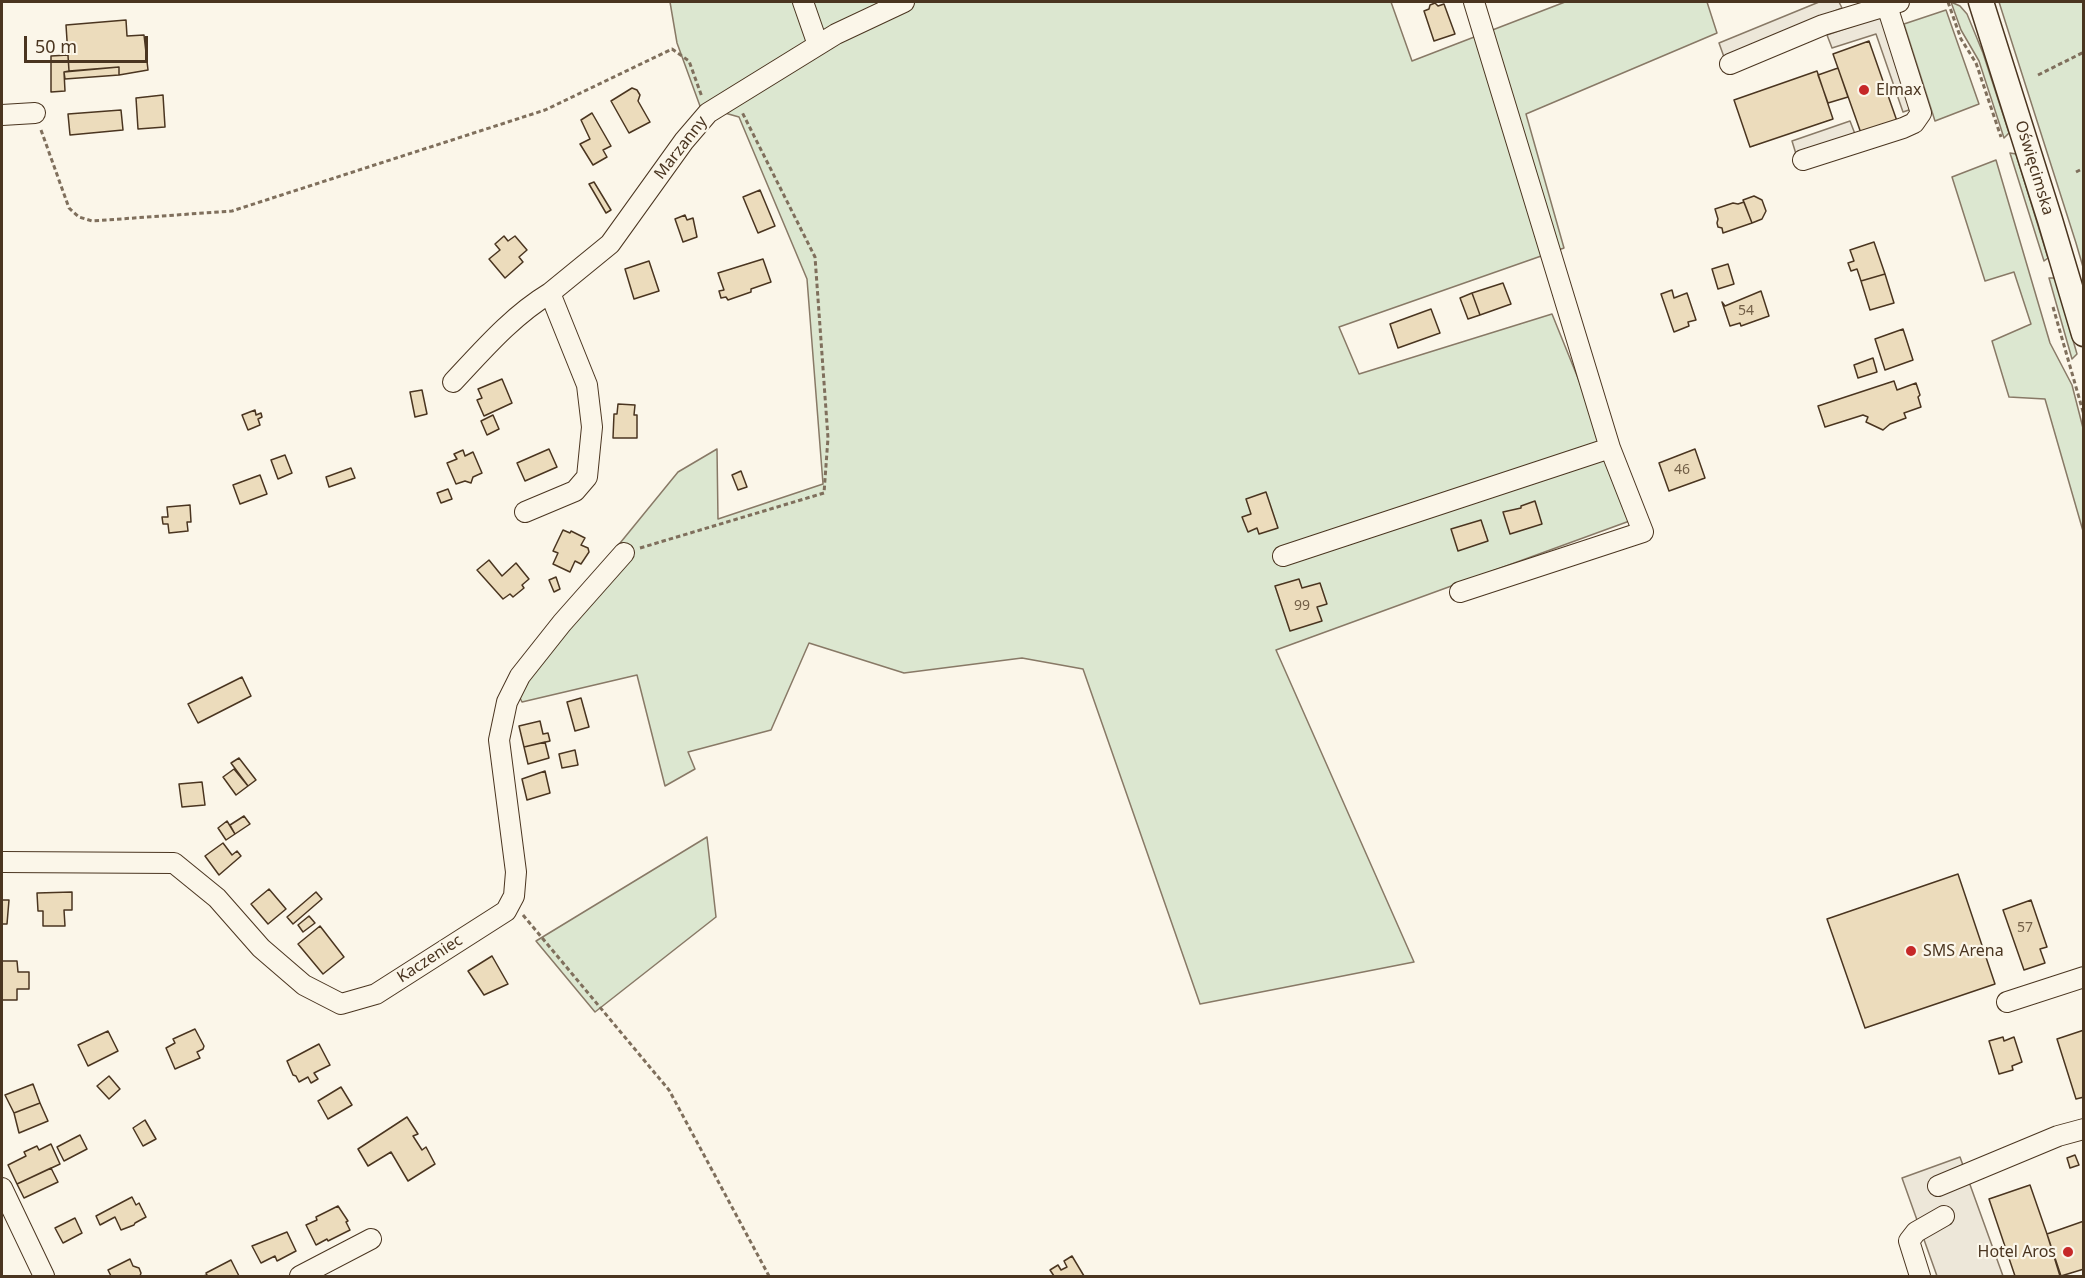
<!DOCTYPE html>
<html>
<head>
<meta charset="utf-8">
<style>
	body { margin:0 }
	#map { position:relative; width:2085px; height:1278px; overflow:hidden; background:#fbf6e9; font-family:"Noto Sans",sans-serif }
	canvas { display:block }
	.frame { position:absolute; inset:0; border:3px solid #4a3520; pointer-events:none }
	.scale { position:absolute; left:24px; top:36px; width:124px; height:27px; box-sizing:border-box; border:3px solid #4a3520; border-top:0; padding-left:8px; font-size:18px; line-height:21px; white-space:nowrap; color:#4a3520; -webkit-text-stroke:4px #fbf6e9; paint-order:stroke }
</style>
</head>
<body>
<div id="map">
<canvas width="2085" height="1278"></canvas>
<div class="frame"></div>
<div class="scale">50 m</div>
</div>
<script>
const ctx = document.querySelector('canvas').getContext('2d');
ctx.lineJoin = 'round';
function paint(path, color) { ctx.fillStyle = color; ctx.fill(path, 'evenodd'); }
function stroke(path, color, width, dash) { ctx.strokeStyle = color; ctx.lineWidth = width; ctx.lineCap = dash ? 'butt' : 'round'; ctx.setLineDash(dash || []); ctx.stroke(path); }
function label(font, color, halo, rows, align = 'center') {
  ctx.font = font + ' "Noto Sans",sans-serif'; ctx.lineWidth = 4.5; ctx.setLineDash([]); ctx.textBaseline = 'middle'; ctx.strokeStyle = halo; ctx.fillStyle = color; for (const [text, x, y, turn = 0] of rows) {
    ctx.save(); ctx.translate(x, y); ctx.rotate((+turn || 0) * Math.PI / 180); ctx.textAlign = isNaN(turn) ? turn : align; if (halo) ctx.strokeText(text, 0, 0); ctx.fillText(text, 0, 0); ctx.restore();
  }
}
const green = new Path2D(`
	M670,2H1391L1412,61L1565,2H1707L1717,33L1526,114L1564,248L1339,327L1359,374L1552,314L1635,519L1276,650L1414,962L1200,1004L1083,669L1022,658L904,673L809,643L771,730L688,752L695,769L665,786L637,675L522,702L510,678L678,472L717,449L718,519L823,484L807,279L739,117L700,106L677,43Z
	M1951,2L1960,6L1967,14L1983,53L2009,133L2004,138L1979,61L1961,30Z
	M1999,2H2083V267L2076,243Z
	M1946,10L1979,104L1935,121L1904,24Z
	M2010,153L2016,154L2048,258L2044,261Z
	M1996,160L2050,343L2072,385L2083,428V531L2045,399L2009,397L1992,341L2031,324L2014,272L1985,281L1952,177Z
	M2049,278H2055L2077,354L2072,359Z
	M707,837L716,917L595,1012L536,941Z`);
paint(green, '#dce7d0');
stroke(green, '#887966', 1.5);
const parking = new Path2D(`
	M1819,2H1839L1842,8L1724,57L1719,43Z
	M1882,16L1915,108L1903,112L1876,34L1832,48L1827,35Z
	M1850,121L1855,134L1796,154L1792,141Z
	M1960,1157L2003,1276H1937L1902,1178Z`);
paint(parking, '#ede7d9');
stroke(parking, '#887966', 1.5);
const building = new Path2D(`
	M1435,3L1438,6L1444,4L1455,34L1434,41L1424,11L1429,9L1430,5Z
	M126,20L127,36L144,35L148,70L119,75V67L69,71L66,25Z
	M1869,41L1898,124L1862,136L1833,54Z
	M68,55L69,71L64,72L65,91L51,92V56Z
	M119,67V75L65,79L64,72Z
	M1838,68L1848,97L1828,103L1818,75Z
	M1817,71L1833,119L1750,147L1734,100Z
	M632,88L637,90L640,95L638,101L650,122L629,133L611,101Z
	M163,95L165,127L138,129L136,98Z
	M121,110L123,130L70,135L68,114Z
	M592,113L611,146L603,150L607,157L593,165L580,144L590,139L581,120Z
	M594,182L611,210L606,213L589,184Z
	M760,190L775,226L758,233L743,197Z
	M1754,196L1762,200L1766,211L1762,219L1752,223L1743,200Z
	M1744,202L1752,223L1723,233L1722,228L1718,227L1717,223L1718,219L1715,209L1733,203L1738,204Z
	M685,215L687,220L693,218L697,237L683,242L675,219Z
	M504,236L508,241L515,236L527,250L519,257L523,262L505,278L489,259L500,250L495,244Z
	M1874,242L1885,274L1861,281L1857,269L1851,271L1848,263L1854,261L1850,250Z
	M763,259L771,282L751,289V292L728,300L726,297L721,298L719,291L724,290L718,273Z
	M649,261L659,291L634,299L625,269Z
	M1728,264L1734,284L1718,289L1712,269Z
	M1885,274L1894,303L1870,310L1861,281Z
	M1503,283L1511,304L1480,315L1472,293Z
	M1672,290L1674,298L1687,293L1696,320L1688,322L1689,326L1674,332L1661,294Z
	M1761,291L1769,316L1741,326L1740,323L1730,326L1722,302L1725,306Z
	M1472,293L1480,315L1468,319L1460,298Z
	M1431,309L1440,333L1398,348L1390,324Z
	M1903,329L1913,360L1885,370L1875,339Z
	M1873,358L1877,372L1858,378L1854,365Z
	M502,379L512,403L484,416L477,400L482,398L478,389Z
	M1894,381L1897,390L1916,383L1920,395L1918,397L1921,407L1904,413L1906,418L1890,424L1883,430L1866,422L1868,417L1863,415L1825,427L1818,406Z
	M422,390L427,414L415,417L410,392Z
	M618,404L635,405L634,415H637V438H613L614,414H617Z
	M255,410L256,415L261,413L262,417L258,419L260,425L248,430L242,415Z
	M493,415L499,429L487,435L481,421Z
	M549,449L557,467L525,481L517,463Z
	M1695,449L1705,478L1669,491L1659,463Z
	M463,450L465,456L473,452L482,473L473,477L471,483L465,481L456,484L447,463L457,459L454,454Z
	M285,455L292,473L278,479L271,460Z
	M351,468L355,478L329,487L326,477Z
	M741,471L747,487L738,490L732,475Z
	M260,475L267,494L240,504L233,485Z
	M448,489L452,499L441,503L437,493Z
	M1266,492L1278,528L1259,534L1257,528L1248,532L1242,517L1251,514L1246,499Z
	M1535,501L1542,524L1510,534L1503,512L1521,508V506Z
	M190,505L191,522H187L188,531L169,533L168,524H163L162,517H168L167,507Z
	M1481,520L1488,541L1458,551L1451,529Z
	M563,530L570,533L571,531L585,538L581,545L588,548L589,552L581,564L575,561L570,572L553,564L558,553L553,551Z
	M489,560L502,576L516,563L529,579L522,585L524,588L513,597L510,594L503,599L477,570Z
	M556,577L560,589L554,592L549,580Z
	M1299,579L1302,588L1320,583L1327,604L1317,607L1322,621L1290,631L1275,586Z
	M242,677L251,696L198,723L188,704Z
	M581,698L589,727L575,731L567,702Z
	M540,721L543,734L548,733L550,741L524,747L519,726Z
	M545,742L549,758L528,764L524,747Z
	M575,750L578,765L562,768L559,754Z
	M239,758L256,780L248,786L231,763Z
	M234,769L248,786L236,795L223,777Z
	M545,771L550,793L527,800L522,779Z
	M202,782L205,805L182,807L179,784Z
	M244,816L250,824L235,834L230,825Z
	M227,821L235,834L226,840L218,828Z
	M223,843L232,855L237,851L241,856L219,875L205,856Z
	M1958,874L1995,984L1865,1028L1827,919Z
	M269,889L286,909L268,924L251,904Z
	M72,892V910H64L65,926H43V911H38L37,893Z
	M316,892L322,899L293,924L287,917Z
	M2,893V900H9L7,924H2Z
	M2031,900L2047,947L2040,949L2045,963L2024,970L2003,910Z
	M309,916L315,923L303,932L298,925Z
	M320,926L344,957L323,974L298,944Z
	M492,956L508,984L484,995L468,971Z
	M2,961H17L18,972H29V989H17V1000H2Z
	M195,1029L204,1046L203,1049L197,1052L200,1058L175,1069L166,1048L175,1043L173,1039Z
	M2084,1030V1097L2076,1099L2057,1039Z
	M108,1031L118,1051L88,1066L78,1045Z
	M2003,1037L2004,1041L2014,1037L2022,1062L2012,1066L2013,1070L1999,1074L1989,1041Z
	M319,1044L330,1065L314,1073L318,1079L311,1083L308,1077L299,1082L296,1076L293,1075L287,1061Z
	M109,1076L120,1089L109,1099L97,1086Z
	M33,1084L40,1103L14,1113L5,1095Z
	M341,1087L352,1105L328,1119L318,1101Z
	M40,1103L48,1121L19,1133L14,1113Z
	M407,1117L418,1134L413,1136L422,1150L426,1147L435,1164L408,1181L391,1152L368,1166L358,1149Z
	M145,1120L156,1139L143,1146L133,1128Z
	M80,1135L87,1149L64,1161L57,1147Z
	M51,1144L60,1164L17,1184L8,1165L26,1156L24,1152L37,1146L39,1150Z
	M2075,1155L2079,1165L2070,1168L2067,1158Z
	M51,1168L58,1182L24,1198L17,1184Z
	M2030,1185L2047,1234L2060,1276H2015L1989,1199Z
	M132,1197L136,1205L139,1203L146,1217L135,1223L134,1225L121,1230L115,1217L100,1225L96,1216Z
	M338,1206L348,1221L346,1222L350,1230L328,1241L327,1239L316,1245L306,1225L317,1220L316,1217Z
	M75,1218L82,1233L63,1243L55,1228Z
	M2084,1221V1269L2061,1276L2047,1234Z
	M287,1232L296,1251L277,1261L275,1256L261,1263L252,1246Z
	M1072,1256L1084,1276H1054L1050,1270L1058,1265L1061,1270L1067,1267L1064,1261Z
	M130,1259L133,1266L139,1268L141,1273L140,1276H111L108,1270Z
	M231,1260L239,1276H203L207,1275L206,1273Z`);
paint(building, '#ecdcbc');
stroke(building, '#4a3520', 1.5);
const minor = new Path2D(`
	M803,2L818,45
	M1730,64L1823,25L1899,2
	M2,115L35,113
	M1803,160L1903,128L1914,123L1921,113L1887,6
	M453,382C483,350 512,316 550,293
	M525,512L575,491L587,477L592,427L587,385L550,293L610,244L684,141L708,113L836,34L904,2
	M1283,556L1610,448L1474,2
	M1460,592L1643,532L1610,448
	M2,862L174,863L217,898L261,948L304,985L341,1004L376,994L506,911L514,896L516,872L499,740L507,702L520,676L562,623L624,553
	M2007,1002L2084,977
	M1938,1186L2058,1136L2084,1129
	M2,1188L44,1276
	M300,1276L371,1239
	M1920,1276L1909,1241L1916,1232L1944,1216`);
const major = new Path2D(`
	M1981,2L2050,220L2084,334`);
stroke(minor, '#4a3520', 22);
stroke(major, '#4a3520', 27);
stroke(new Path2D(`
	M1948,2L1961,39L1976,63L2001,137
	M2038,75L2084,52
	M41,130L69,208L79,217L92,221L232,211L545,110L672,49L689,61L702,97
	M2076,172L2084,168
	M2053,307L2084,415
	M640,548L824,493L828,438L815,257L742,112
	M523,915L669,1090L769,1276`), '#7f6f5c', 3, [4.5, 3]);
stroke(minor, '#fbf6e9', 20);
stroke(major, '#fbf6e9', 24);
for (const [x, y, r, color] of [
	[1864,90,6,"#c62828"],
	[1911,951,6,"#c62828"],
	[2068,1252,6,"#c62828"]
]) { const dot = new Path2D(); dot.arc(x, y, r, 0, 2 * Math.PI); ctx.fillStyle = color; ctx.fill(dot); stroke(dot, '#fbf6e9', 2); }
label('14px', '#725f47', null, [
	["54",1746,311],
	["46",1682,470],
	["99",1302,606],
	["57",2025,928]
]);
label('16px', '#4a3520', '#fbf6e9', [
	["Elmax",1876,90],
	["SMS Arena",1923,951],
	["Hotel Aros",2056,1252,"right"]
], 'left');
label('16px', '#4a3520', '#fbf6e9', [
	["Marzanny",681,148,-52],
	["Oświęcimska",2034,168,73],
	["Kaczeniec",430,959,-33]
]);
</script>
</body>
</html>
